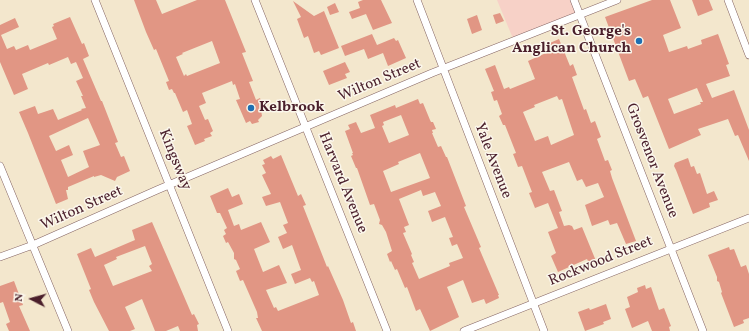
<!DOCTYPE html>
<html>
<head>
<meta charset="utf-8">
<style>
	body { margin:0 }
	#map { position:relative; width:749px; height:331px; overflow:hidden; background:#f3e7cd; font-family:Vollkorn,serif }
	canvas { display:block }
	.north { position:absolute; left:12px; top:279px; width:40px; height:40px; -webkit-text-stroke:3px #fbf7ec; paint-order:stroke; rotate:276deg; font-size:11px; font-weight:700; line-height:16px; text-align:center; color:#4a1f2b }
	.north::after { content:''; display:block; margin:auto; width:14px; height:18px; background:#4a1f2b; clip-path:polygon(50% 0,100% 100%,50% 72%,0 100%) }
</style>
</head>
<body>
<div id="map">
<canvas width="749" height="331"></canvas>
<div class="north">N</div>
</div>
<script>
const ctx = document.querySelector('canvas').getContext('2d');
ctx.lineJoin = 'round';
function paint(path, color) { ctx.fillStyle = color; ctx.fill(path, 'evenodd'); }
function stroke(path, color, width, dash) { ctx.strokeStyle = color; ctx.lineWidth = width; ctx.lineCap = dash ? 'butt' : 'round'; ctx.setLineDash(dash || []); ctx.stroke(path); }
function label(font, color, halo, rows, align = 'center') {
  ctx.font = font + ' Vollkorn,serif'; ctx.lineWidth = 3; ctx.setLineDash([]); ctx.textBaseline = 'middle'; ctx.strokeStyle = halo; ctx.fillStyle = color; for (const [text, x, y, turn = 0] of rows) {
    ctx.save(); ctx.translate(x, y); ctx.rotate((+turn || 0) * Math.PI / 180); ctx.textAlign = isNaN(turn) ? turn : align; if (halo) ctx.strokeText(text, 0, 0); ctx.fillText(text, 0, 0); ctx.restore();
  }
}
paint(new Path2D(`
	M497,0H574L580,15L514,41Z`), '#f7d1c7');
paint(new Path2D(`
	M134,0H156L162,14L197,0H225L246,52L242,53L253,81L249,82L256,100L260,98L263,107L261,110L262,116L258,120L259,122L252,124L250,121L246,123L236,100L240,99L235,84L233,85L232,81L202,93L206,103L199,106L205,120L208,119L213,131L210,133L212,136L204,139L205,141L195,145L187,126L192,124L187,110L183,112L175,93H174L172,89L169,90L166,82L169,81L167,76L156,49L154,50L146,32ZM212,41L220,63L187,76L186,74L184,76L176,57L183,54L182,53Z
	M363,0H381L392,23L373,30L366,14L352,19L349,12L360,8L358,2Z
	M652,0H670L681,28L663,35L669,52L687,46L688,49L702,44L701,40L718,34L729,64L726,65L730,76L706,84L712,98L734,90L749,130V161L738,135L735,136L728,119L698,129L701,135L669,149L648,96L643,98L635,79L629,81L605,17ZM697,88L703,102H700L701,104L674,114L668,99Z
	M692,0H709L713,10L698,16Z
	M293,1L314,16L324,11L339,48L321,55L319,51L314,53L308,36L304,38L297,19L301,17Z
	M335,3L339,12L330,15L327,7Z
	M500,13L504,21L496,24L493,15Z
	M477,15L482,30L472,34L467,19Z
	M70,17L82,44L84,43L89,56L83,59L101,101H102L118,142L115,143L121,157L124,156L130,171L117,177L115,181L101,175L94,177V176L68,187V190H66L68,199L56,204L28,133L19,112L35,106L38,114L53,109L58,120L82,110L81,109L86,108L81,96H83L76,81L83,78L76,62L71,64L68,57L49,65L48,63L22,74L28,89L14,95L0,62V25L15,18L19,27L1,35L7,49L14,46L16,50L28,45L30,50L57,39L52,27L54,26L53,24ZM88,118L100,145L83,151L89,167L68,177L61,160L73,155L69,145L56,151L49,136Z
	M372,34L377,45L394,38L396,41L398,40L406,58L388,66L383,53L368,59L364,49L345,56L341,46Z
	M559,39L570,66L573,64L577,75L572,77L584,110L586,109L591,123L595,121L601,137L597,139L605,161L608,160L612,170L610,171L612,178L636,241L626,244L617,223L610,225L608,220L592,226L585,205L604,197L598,183L586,187L582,179L577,181L569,162L542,172L550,191L554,190L562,211L559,212L564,226L569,225L572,226L574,230L582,227L596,261L589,263L587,259L558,272L551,256L556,253L548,232L558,228L548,203L535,208L529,193L532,192L522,166L518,167L513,154L516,153L505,125H503L499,116L502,114L497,100L494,101L491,92L494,91L485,69L495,65L504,89L509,87L510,89L535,79L528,61L546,53L543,46ZM557,96L559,100L562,99L574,135L551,145L548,136L535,141L523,112L535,107L534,105Z
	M345,62L350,72L345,74L347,78L329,85L323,71Z
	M418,99L420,104L423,103L430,120L431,122H433L436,129L432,130L433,133H432L438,147L441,146L446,157H447L466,206L464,207L481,247L479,248L499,295H498L499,298L486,304L484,299L472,303L463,280L447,287L459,317L430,331L420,309L416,311L407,287L405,288L397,269L395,270L391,261L390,262L387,254L392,251L386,232L382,225L379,224L380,220L374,204L370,205L357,168H356L351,156L353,155L352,153H353L345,131L350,129L348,125L356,122L361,133L375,128L370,115L395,105L396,108ZM401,115L409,135L389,143L382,126L384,125L383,122ZM420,153L430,178L391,192L383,171L399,164L398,162ZM421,190L423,196L435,192L441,206L428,211L432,222L445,217L453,237L449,238L452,246L457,244L463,258L449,263L450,266L419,279L412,263L414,262L411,255L412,254L403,233L406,232L404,227L409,225L399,199Z
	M281,155L298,196L301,194L306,205L303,206L327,267L328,266L343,300L351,323L353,322L356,331H262L256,318H258L257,312L243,280L240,281L236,271L240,269L236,260L234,259V253L228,242L226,243L223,236L226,234L224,230L227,228L220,213H217L210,196L228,188L232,197L239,194L243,204L228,210L234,226L239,224L241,230L261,222L270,242L254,249L263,272L279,265L287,283L266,290L274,308L276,307L278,311L319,295L314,281L312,282L310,278L295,284L291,274L301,270L292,245L283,249L278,237L287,233L283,225L288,223L280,202L266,206L262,197L271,194L262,175L266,173L262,165L265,164L263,160L271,156L273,159Z
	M688,158L691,167L694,166L697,174L700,173L707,194L714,191L718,200L709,203L710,207L693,214L676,170L674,166L675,163Z
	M152,222L192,315L194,314L199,324L197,325L198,331H180L178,326L166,331H155L142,299L125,307L135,329L130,331H109L94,302L89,290L91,289L77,254L91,248L95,257L135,240L132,230ZM145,246L152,264L149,266L152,271L113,286L104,265L117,259L116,257Z
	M729,247L730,250L734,249L741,267L746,265L749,274V318L743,320L744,323L734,327L721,293L722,292L719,282L717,281V277L708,255Z
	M14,281L23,305L19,306L30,331H9L6,324L10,322L3,302L0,303V286Z
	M645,285L646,289L651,287L659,310L664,308L671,326L669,327L670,331H652L648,321L632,328L625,309L630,307L627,297L638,292L637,288Z
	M606,304L611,319L603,322L604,324L585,331L578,312L589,308L590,310Z`), '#e19684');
const street = new Path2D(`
	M95,0L228,331
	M255,0L387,331
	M417,0L544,331
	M574,0L703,331
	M728,0L749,55
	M0,166L68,331
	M0,257L33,245L157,190L432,73L617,0
	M464,331L749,218`);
stroke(street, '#856564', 8);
stroke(street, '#fff', 7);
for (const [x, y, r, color] of [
	[639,41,4,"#1f6fb2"],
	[251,108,4,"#1f6fb2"]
]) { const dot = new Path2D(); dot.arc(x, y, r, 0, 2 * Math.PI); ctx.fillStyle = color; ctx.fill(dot); stroke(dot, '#fbf7ec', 1.5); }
label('bold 15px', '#4a1f2b', '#fbf7ec', [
	["St. George's",631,32],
	["Anglican Church",631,49],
	["Kelbrook",259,108,"left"]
], 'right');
label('15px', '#4a1f2b', '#fbf7ec', [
	["Wilton Street",380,81,-23],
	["Kingsway",174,160,68],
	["Yale Avenue",492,161,69],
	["Grosvenor Avenue",651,161,69],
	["Harvard Avenue",342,183,68],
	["Wilton Street",82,209,-24],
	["Rockwood Street",601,262,-22]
]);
</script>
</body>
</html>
